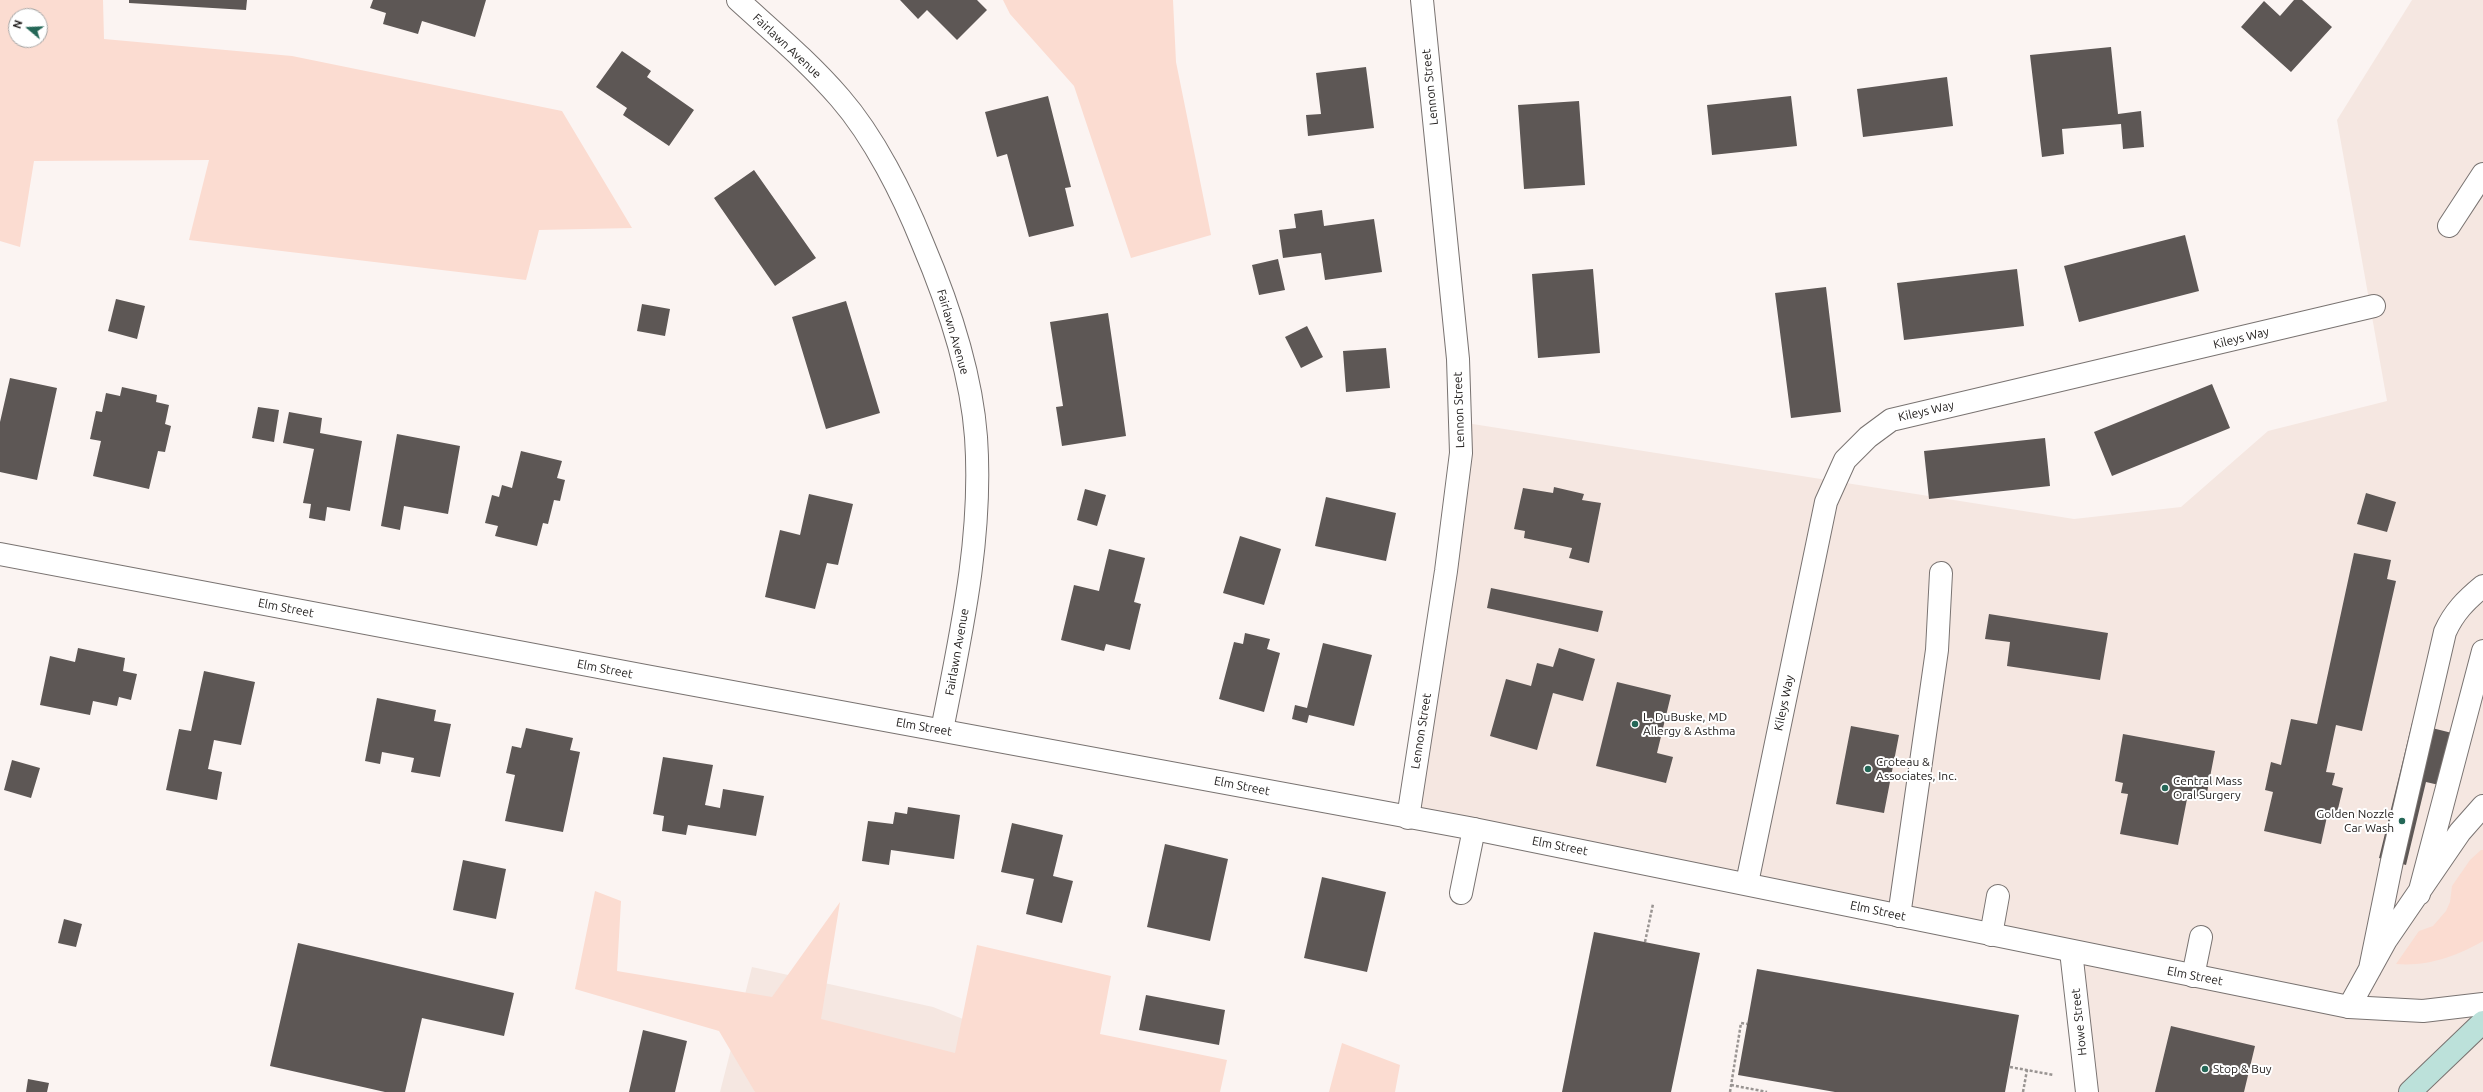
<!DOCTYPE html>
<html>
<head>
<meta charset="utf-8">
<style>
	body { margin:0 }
	#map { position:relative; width:2483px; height:1092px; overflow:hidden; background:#fbf4f2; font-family:Ubuntu,sans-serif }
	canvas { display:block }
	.north { position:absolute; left:8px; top:8px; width:40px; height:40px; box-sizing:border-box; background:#fff; border:1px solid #a7a6a5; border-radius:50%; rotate:289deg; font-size:11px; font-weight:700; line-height:16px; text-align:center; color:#23201f }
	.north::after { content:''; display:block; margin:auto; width:14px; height:18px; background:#246757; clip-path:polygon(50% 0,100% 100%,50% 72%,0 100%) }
</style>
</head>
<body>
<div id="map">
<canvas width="2483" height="1092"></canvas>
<div class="north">N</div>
</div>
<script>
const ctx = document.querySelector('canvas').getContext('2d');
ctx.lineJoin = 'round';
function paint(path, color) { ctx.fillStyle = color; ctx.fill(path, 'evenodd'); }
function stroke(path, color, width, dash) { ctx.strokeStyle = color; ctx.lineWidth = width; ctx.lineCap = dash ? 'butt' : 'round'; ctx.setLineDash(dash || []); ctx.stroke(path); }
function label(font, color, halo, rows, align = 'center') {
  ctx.font = font + ' Ubuntu,sans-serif'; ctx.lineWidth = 4; ctx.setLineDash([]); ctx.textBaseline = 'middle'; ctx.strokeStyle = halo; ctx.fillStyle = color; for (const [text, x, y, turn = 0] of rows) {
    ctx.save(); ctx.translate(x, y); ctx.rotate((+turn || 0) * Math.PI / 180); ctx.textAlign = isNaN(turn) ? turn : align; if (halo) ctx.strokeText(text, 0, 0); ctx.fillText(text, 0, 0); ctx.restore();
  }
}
paint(new Path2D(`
	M2412,0H2483V1092H2087L2071,951L1408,818L1460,422L2074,519L2181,507L2268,431L2387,401L2337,120Z
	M752,967L933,1007L1098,1073L1124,1092H720Z`), '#f5e7e1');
paint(new Path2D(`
	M0,0H103L104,39L292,56L562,111L632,228L539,230L526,280L189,240L209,160L34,161L20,247L0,241ZM16,16H40V40H16Z
	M1003,0H1173L1176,62L1211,235L1131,258L1074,86L1010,14Z
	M2481,850H2483V941C2458,956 2426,967 2396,964L2419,931L2433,926L2446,911L2450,902L2452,886L2470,860Z
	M595,891L621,901L617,971L772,997L840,902L821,1019L955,1053L977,945L1111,976L1100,1034L1227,1060L1220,1092H755L719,1031L575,989Z
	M1342,1043L1400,1065L1395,1092H1329Z`), '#fbdcd1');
paint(new Path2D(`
	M129,0H247L246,10L129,3Z
	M373,0H486L475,37L422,21L418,34L383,24L386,13L370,8Z
	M900,0H977L987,10L957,40L927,10L918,19Z
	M2294,0H2302L2332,27L2291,72L2241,27L2264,1L2280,16Z
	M2111,47L2118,114L2141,111L2144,147L2123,149L2121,124L2062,129L2064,154L2042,157L2030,55Z
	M622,51L651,71L647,77L694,110L669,146L623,115L627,108L596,87Z
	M1366,67L1374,128L1308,136L1306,115L1321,114L1316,73Z
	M1947,77L1953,126L1863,137L1857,89Z
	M1048,96L1071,187L1065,188L1074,226L1029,237L1007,154L997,157L985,112Z
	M1791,96L1797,146L1712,155L1707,105Z
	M1579,101L1585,185L1524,189L1518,105Z
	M754,170L816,258L775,286L714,198Z
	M1322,210L1324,226L1374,219L1382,272L1325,280L1321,253L1283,258L1279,230L1296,228L1294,214Z
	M2185,235L2199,291L2079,322L2064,266Z
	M1278,259L1285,290L1259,295L1252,265Z
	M1593,269L1600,353L1538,358L1532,274Z
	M2017,269L2024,326L1904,340L1897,283Z
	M1826,287L1841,412L1791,418L1775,293Z
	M116,299L145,306L137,339L108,331Z
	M846,301L880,413L826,429L792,317Z
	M642,304L670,309L665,336L637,331Z
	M1108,313L1126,436L1062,446L1056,407L1063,406L1050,322Z
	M1307,326L1323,357L1301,368L1285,337Z
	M1386,348L1390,388L1346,392L1343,351Z
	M10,378L57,388L37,480L0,472V422Z
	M2212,384L2230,428L2112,476L2094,432Z
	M122,387L157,395L156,402L169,405L165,424L171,426L165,452L158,451L149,489L93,476L101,441L90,439L96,411L102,412L106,393L120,396Z
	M258,407L279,410L274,442L252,438Z
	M289,412L322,418L320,433L362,441L350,511L327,507L325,521L309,518L311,504L303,503L314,449L283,443Z
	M397,434L460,446L448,514L404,506L400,530L381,526Z
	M2045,438L2050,486L1929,499L1924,451Z
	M521,451L562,461L557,478L565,480L560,501L554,500L548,524L543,523L537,546L495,536L498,526L485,523L492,495L499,497L502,485L512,488Z
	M1554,487L1584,494L1582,500L1601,503L1589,563L1569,558L1572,548L1524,538L1525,531L1514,529L1523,488L1553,493Z
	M1085,489L1106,495L1097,526L1077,520Z
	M2366,493L2396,502L2387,532L2357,524Z
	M809,494L853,504L838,565L827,563L815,609L765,597L780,530L800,535Z
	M1326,497L1396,513L1386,561L1315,546Z
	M1240,536L1281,549L1264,605L1223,593Z
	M1109,549L1145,558L1134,602L1141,604L1130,650L1106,644L1104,651L1061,640L1074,585L1099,591Z
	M2354,553L2391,560L2387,579L2396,581L2362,731L2336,725L2326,772L2335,773L2332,785L2343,788L2337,813L2328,812L2321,844L2264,831L2273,792L2265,790L2271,762L2281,765L2291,719L2317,724Z
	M1491,588L1603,611L1598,632L1487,608Z
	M1989,614L2108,633L2100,680L2007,666L2010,642L1985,639Z
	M1245,633L1270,639L1267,649L1280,653L1264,712L1219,699L1234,642L1243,644Z
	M1323,643L1372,655L1354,726L1309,715L1307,723L1292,719L1295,705L1307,708Z
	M78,648L125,658L123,671L137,674L131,700L119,697L117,706L93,701L90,715L40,705L50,656L75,662Z
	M1559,648L1595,659L1583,701L1553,693L1537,750L1490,736L1506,679L1531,686L1537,663L1553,667Z
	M204,671L255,682L241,745L214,740L208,769L222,772L217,800L166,790L179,729L191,731Z
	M1617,682L1671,695L1657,753L1673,757L1666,783L1596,766Z
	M377,698L436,710L434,721L451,724L440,777L411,772L414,758L382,752L380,764L365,761Z
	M2412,723L2452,733L2439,785L2426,782L2406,865L2379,858Z
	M1851,726L1899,735L1884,813L1836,804Z
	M526,728L573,738L570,750L580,752L563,832L505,821L515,775L506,773L512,746L521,748Z
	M2123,734L2215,751L2206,798L2188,794L2178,845L2120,834L2128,794L2121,793L2123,783L2115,781Z
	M663,757L713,765L705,805L720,808L723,789L764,796L756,836L688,825L686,835L662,831L664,816L653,814Z
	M12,760L40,768L31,798L4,790Z
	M908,807L960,815L954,859L891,850L889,865L862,861L868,821L893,824L895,812L907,814Z
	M1012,823L1063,835L1053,876L1073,881L1062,923L1026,914L1034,879L1001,872Z
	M1165,844L1228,859L1210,941L1147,927Z
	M463,860L506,869L496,919L453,910Z
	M1322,877L1386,892L1367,972L1304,958Z
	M64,919L82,924L76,947L58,943Z
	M1594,932L1700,953L1671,1092H1562Z
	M298,943L514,993L504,1036L422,1018L405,1092H385L270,1066Z
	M1757,969L2019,1015L2005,1092H1835L1738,1075Z
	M1146,995L1225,1010L1219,1045L1139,1030Z
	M2171,1026L2255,1046L2244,1092H2155Z
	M643,1030L687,1041L675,1092H629Z
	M28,1079L49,1083L47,1092H26Z`), '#5d5755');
const service = new Path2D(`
	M2449,226L2483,174
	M1461,893L1474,829
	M2419,894L2483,651
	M1899,916L1937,650L1941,573
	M1991,935L1998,896
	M2370,969L2392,861L2445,632C2454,612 2466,600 2483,586
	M2193,976L2201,937
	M2349,1007L2386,940L2460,832L2483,806`);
const minor = new Path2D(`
	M738,0C773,32 809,62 840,98C874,137 903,195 922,242C948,303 971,370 976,437C983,536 961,634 942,730
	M1408,818L1446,571L1461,453L1458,359L1422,0
	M1747,883L1826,502L1845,460L1868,437L1891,420L2374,306
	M2071,951L2087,1092`);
const tertiary = new Path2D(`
	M0,554L646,676L1469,828L2349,1007L2423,1011L2483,1004`);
const secondary = new Path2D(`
	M2410,1092L2483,1022`);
stroke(service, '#797371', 24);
stroke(minor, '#797371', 24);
stroke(tertiary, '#797371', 24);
stroke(secondary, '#797371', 24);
stroke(new Path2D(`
	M1645,942L1653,904
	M2010,1067L2054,1075
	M1731,1085L1767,1092
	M1730,1092L1741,1023L1747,1024
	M2023,1092L2027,1070`), '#999492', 2.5, [3, 2]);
stroke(service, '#fff', 22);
stroke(minor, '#fff', 22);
stroke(tertiary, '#fff', 22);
stroke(secondary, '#bce1da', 22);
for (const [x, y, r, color] of [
	[1635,724,4,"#246757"],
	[1868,769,4,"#246757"],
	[2165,788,4,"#246757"],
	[2402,821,4,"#246757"],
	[2205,1069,4,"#246757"]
]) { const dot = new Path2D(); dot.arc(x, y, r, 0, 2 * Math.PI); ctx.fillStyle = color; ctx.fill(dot); stroke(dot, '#fff', 1.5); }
label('12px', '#23201f', '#fff', [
	["Fairlawn Avenue",787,46,43],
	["Lennon Street",1430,87,-96],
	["Fairlawn Avenue",953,332,74],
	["Kileys Way",2241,338,-14],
	["Lennon Street",1459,410,-92],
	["Kileys Way",1926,411,-13],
	["Elm Street",286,608,11],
	["Fairlawn Avenue",957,652,-80],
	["Elm Street",605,669,11],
	["Kileys Way",1784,703,-78],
	["Elm Street",924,727,10],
	["Lennon Street",1421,731,-81],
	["Elm Street",1242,786,11],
	["Elm Street",1560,846,11],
	["Elm Street",1878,911,12],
	["Elm Street",2195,976,11],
	["Howe Street",2079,1022,-96]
]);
label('12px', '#23201f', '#fff', [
	["L. DuBuske, MD",1643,717],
	["Allergy & Asthma",1643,731],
	["Croteau &",1876,762],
	["Associates, Inc.",1876,776],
	["Central Mass",2173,781],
	["Oral Surgery",2173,795],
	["Golden Nozzle",2394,814,"right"],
	["Car Wash",2394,828,"right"],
	["Stop & Buy",2213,1069]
], 'left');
</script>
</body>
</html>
